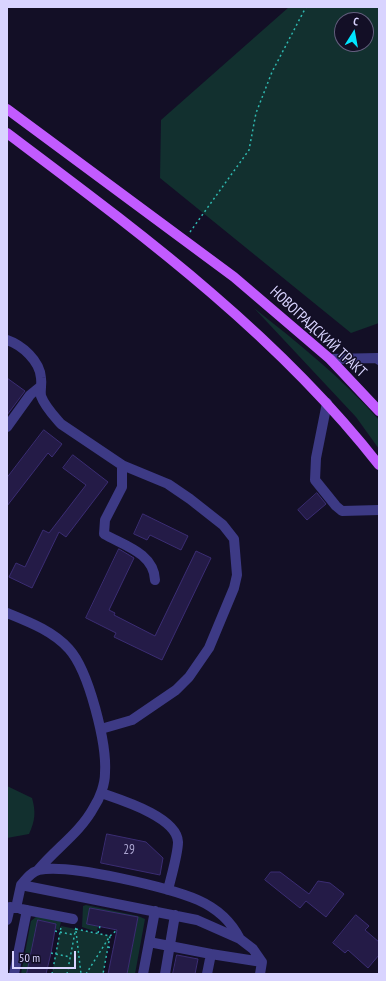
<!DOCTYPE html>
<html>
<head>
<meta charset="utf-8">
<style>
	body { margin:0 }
	#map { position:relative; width:386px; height:981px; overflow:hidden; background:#130f26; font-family:"PT Sans Narrow",sans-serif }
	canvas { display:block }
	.frame { position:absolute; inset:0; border:8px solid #d9d4ff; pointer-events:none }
	.north { position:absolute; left:334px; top:12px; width:40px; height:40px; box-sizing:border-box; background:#130f26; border:1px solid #625e7d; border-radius:50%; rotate:11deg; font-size:11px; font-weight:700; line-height:16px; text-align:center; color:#d9d4ff }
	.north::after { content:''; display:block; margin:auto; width:14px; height:18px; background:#00e5ff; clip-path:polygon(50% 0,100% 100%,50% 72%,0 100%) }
	.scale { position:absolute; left:12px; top:951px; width:64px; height:18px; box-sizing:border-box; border:2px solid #d9d4ff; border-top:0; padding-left:5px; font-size:12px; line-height:14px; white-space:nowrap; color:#d9d4ff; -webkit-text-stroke:3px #130f26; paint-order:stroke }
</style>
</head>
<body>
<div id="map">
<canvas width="386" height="981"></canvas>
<div class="frame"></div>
<div class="north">С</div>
<div class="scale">50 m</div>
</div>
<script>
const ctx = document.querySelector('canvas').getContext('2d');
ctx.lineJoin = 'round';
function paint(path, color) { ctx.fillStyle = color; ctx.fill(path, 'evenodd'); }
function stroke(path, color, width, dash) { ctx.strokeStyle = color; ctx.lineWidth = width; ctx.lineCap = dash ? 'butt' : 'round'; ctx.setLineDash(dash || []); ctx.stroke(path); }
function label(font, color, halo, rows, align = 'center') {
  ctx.font = font + ' "PT Sans Narrow",sans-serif'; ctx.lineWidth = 3; ctx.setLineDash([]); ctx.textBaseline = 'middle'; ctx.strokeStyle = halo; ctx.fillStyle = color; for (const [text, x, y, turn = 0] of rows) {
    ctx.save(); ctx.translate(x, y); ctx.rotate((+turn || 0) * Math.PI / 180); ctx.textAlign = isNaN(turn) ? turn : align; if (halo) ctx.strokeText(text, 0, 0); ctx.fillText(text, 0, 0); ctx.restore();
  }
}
paint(new Path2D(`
	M289,7H379V323L351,333L160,178L161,120ZM342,20H366V44H342Z
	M254,308C298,343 342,378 379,420V449L356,417Z
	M7,786L32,798C36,812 35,821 29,834L7,838Z
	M86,905L138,916L145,919L135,974H127L138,917L98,926L97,932L82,927L83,906Z
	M37,916L58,921L61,922L59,930L55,929L56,924L38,920L27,974H21L31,921Z
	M61,926L110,936L103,974H52Z`), '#12302f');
const building = new Path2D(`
	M7,378L25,391L7,415Z
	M44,430L62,444L52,457L48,453L7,506V478Z
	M73,455L108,482L66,537L59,532L32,588L9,577L16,563L25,567L43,530L49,533L86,485L63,468Z
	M317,493L326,504L307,520L298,510Z
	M143,514L188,536L181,550L150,535L147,540L134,534Z
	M119,549L134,558L109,610L115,613L114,615L155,636L196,551L211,558L162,660L114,637L116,633L86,618Z
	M107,834L146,842L163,858L160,875L101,863Z
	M271,872H280L309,894L318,881L330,883L344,894L326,917L306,901L300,908L265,880Z
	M90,908L138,917L127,974H108L117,930L87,924Z
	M356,915L369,926L365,930L379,942V955L368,968L348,950L345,953L333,943Z
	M38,920L56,924L51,953L46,974H27Z
	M177,955L198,959L195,974H173Z`);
paint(building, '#241b47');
stroke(building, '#3b2d73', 1);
stroke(new Path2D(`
	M190,232L249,150L256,113L272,72L306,7
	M76,929L110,936L103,974
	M55,931L60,932
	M76,931L81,974
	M60,932L74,935
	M98,933L100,926
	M108,947L113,948
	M51,953L70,957
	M52,974L61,927
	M67,974L76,927
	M86,974L110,936L117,930`), '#2fb8b0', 1.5, [2, 3]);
stroke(new Path2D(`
	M7,340C22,345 40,361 41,378C42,384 40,390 41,396C45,407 54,416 61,424L122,465V487L105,520L104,534C123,545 154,553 155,580
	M330,359L378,358L379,360
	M327,403L316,458L315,480L336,506L342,511L379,510
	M7,427L30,395L41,386
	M7,613C29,622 53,631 69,649C89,671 107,744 105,773C105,784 100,798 94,807C80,833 56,848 38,870
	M101,729L132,720L176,690L189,677L209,648L234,588L237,575L234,539L223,525L190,499L168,484L122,465
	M101,793C121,800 177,817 178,842C178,854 171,877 168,890
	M21,885C26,879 31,872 39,870C68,863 170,888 198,900C216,908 231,921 240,939
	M21,909L73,919
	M7,920L10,907L16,908L21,885L197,920L240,939L253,949L262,962L260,974
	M149,942L211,954L207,974
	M211,954L262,962
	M14,974L27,910
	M143,974L155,911
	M165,974L175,915`), '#3d3a85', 10);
stroke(new Path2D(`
	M7,109L234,277L330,359L379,411
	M7,133C140,233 276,333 379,465`), '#c25bff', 10);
label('13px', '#aca6d1', null, [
	["29",129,850]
]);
label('15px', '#d9d4ff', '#130f26', [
	["НОВОГРАДСКИЙ ТРАКТ",318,332,43]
]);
</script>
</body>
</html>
